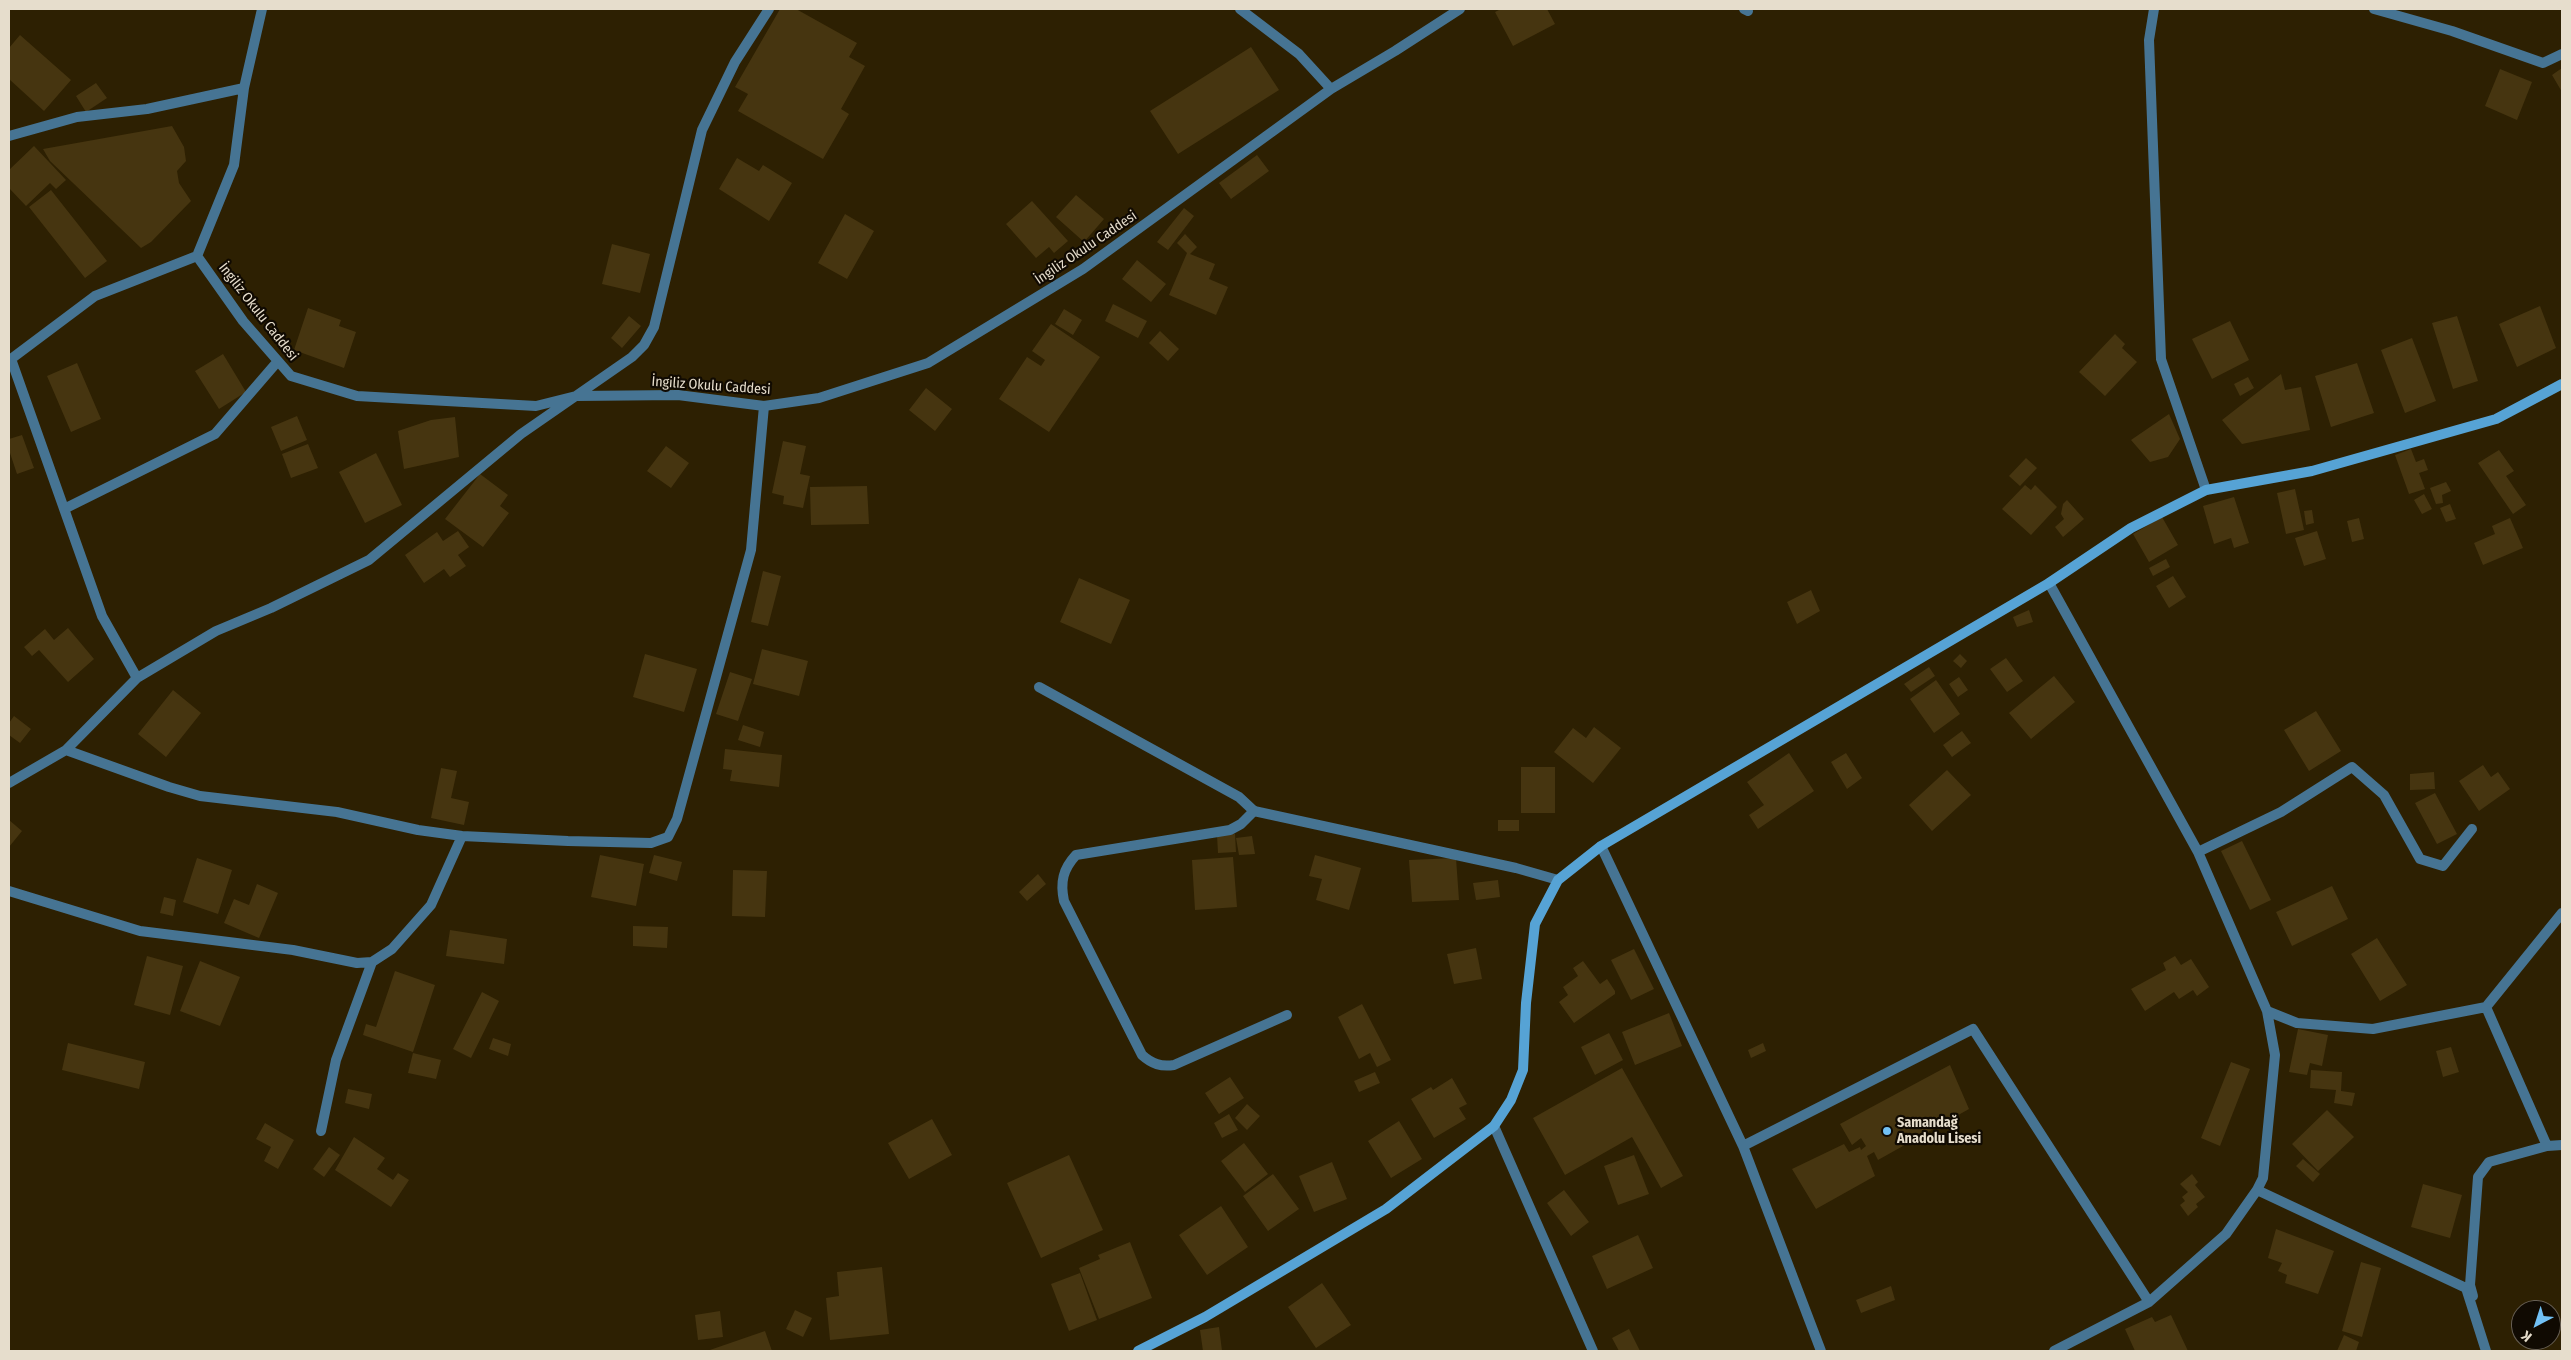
<!DOCTYPE html>
<html>
<head>
<meta charset="utf-8">
<style>
	body { margin:0 }
	#map { position:relative; width:2571px; height:1360px; overflow:hidden; background:#2d2002; font-family:"Fira Sans Condensed",sans-serif }
	canvas { display:block }
	.frame { position:absolute; inset:0; border:10px solid #e6ddcc; pointer-events:none }
	.north { position:absolute; left:2511px; top:1300px; width:50px; height:50px; box-sizing:border-box; background:#100a02; border:1px solid #665e53; border-radius:50%; rotate:220deg; font-size:14px; font-weight:700; line-height:20px; text-align:center; color:#e6ddcc }
	.north::after { content:''; display:block; margin:auto; width:18px; height:22px; background:#72c1f5; clip-path:polygon(50% 0,100% 100%,50% 72%,0 100%) }
</style>
</head>
<body>
<div id="map">
<canvas width="2571" height="1360"></canvas>
<div class="frame"></div>
<div class="north">K</div>
</div>
<script>
const ctx = document.querySelector('canvas').getContext('2d');
ctx.lineJoin = 'round';
function paint(path, color) { ctx.fillStyle = color; ctx.fill(path, 'evenodd'); }
function stroke(path, color, width, dash) { ctx.strokeStyle = color; ctx.lineWidth = width; ctx.lineCap = dash ? 'butt' : 'round'; ctx.setLineDash(dash || []); ctx.stroke(path); }
function label(font, color, halo, rows, align = 'center') {
  ctx.font = font + ' "Fira Sans Condensed",sans-serif'; ctx.lineWidth = 4.5; ctx.setLineDash([]); ctx.textBaseline = 'middle'; ctx.strokeStyle = halo; ctx.fillStyle = color; for (const [text, x, y, turn = 0] of rows) {
    ctx.save(); ctx.translate(x, y); ctx.rotate((+turn || 0) * Math.PI / 180); ctx.textAlign = isNaN(turn) ? turn : align; if (halo) ctx.strokeText(text, 0, 0); ctx.fillText(text, 0, 0); ctx.restore();
  }
}
paint(new Path2D(`
	M780,9H796L857,43L849,57L865,66L841,109L849,114L823,159L738,111L748,94L735,87Z
	M1501,9H1547L1555,24L1513,46L1495,12Z
	M20,35L71,80L44,111L9,79V48Z
	M1251,47L1279,90L1178,154L1150,111Z
	M2562,68V92L2552,75Z
	M2500,69L2532,82L2517,120L2485,106Z
	M96,83L107,98L86,112L76,96Z
	M172,126L184,147L186,161L177,171L179,183L191,201L151,242L141,248L50,161L43,149Z
	M34,146L66,180L56,189L50,183L26,206L9,188V170Z
	M1257,155L1269,171L1231,199L1219,183Z
	M737,158L759,171L763,165L792,183L769,221L719,189Z
	M51,190L107,261L85,278L29,207Z
	M1076,195L1104,219L1084,242L1056,217Z
	M1032,201L1068,241L1054,253L1049,247L1036,258L1006,224Z
	M1184,208L1194,216L1168,250L1157,242Z
	M845,214L874,231L847,279L818,263Z
	M1185,234L1197,247L1190,254L1215,264L1209,279L1228,287L1216,315L1169,295L1187,253L1177,243Z
	M612,244L650,254L640,293L602,284Z
	M1137,260L1166,284L1151,302L1122,279Z
	M1113,304L1147,321L1138,338L1105,321Z
	M2540,306L2556,348L2517,367L2499,324Z
	M308,308L341,320L339,326L356,332L344,368L294,350Z
	M1064,309L1082,320L1073,335L1055,324Z
	M629,316L641,326L622,348L611,338Z
	M2457,316L2478,381L2453,389L2432,323Z
	M2230,321L2249,360L2212,379L2192,339Z
	M1051,324L1100,357L1049,432L999,399L1027,357L1041,366L1045,360L1032,351Z
	M1160,331L1179,349L1168,361L1149,343Z
	M2115,334L2125,344L2122,348L2137,362L2105,396L2079,372Z
	M2412,338L2436,401L2405,413L2381,350Z
	M223,354L246,392L219,409L195,371Z
	M77,363L101,419L71,432L47,376Z
	M2357,363L2374,413L2331,427L2315,376Z
	M2281,374L2285,390L2301,387L2310,430L2242,444L2222,420Z
	M2248,377L2254,388L2240,396L2234,384Z
	M926,388L952,409L935,431L909,410Z
	M2169,414L2180,439L2168,457L2150,462L2131,440Z
	M297,416L307,440L281,451L271,427Z
	M455,417L459,457L404,469L398,431L431,420Z
	M22,435L34,468L17,474L9,450V439Z
	M783,441L806,446L800,474L810,476L803,508L783,504L784,496L772,493Z
	M308,444L318,468L291,478L282,454Z
	M666,446L689,463L671,488L647,471Z
	M2411,449L2416,462L2424,459L2428,470L2419,473L2425,489L2409,494L2395,455Z
	M2499,450L2514,471L2506,476L2526,505L2513,514L2478,463Z
	M376,453L402,505L365,523L339,472Z
	M2026,458L2037,468L2020,486L2009,476Z
	M480,474L508,495L500,506L509,513L483,547L445,519Z
	M2446,482L2451,491L2442,495L2443,503L2436,504L2430,488Z
	M2025,485L2031,490L2035,485L2057,507L2031,535L2002,509Z
	M867,486L869,524L811,525L810,487Z
	M2295,489L2304,530L2286,534L2277,493Z
	M2424,494L2432,509L2422,514L2414,500Z
	M2234,497L2249,543L2234,548L2231,538L2214,544L2203,506Z
	M2067,500L2084,519L2063,537L2055,527L2064,519L2061,514L2063,504Z
	M2450,504L2456,519L2446,522L2440,508Z
	M2312,510L2314,523L2306,525L2304,511Z
	M2162,517L2178,545L2149,562L2133,534Z
	M2359,518L2364,539L2352,542L2347,521Z
	M2510,518L2523,548L2483,565L2474,543L2495,534L2492,526Z
	M458,531L469,547L458,555L466,566L450,577L444,569L424,583L405,555L437,532L443,541Z
	M2317,531L2326,559L2304,566L2295,538Z
	M2166,559L2170,567L2153,576L2149,568Z
	M763,571L781,576L768,626L751,622Z
	M2173,576L2186,597L2169,608L2156,586Z
	M1079,578L1130,600L1111,644L1060,622Z
	M1811,590L1820,611L1797,624L1787,602Z
	M2029,610L2033,622L2017,627L2013,617Z
	M68,628L94,659L68,682L39,650L32,656L24,647L45,629L54,640Z
	M762,649L808,661L799,696L753,684Z
	M645,654L697,669L684,712L633,697Z
	M1960,654L1967,661L1961,668L1953,661Z
	M2006,658L2023,681L2007,692L1990,669Z
	M1929,667L1935,676L1911,692L1904,684Z
	M730,672L752,679L738,721L716,714Z
	M2054,676L2075,702L2031,739L2009,713Z
	M1959,677L1968,690L1958,697L1949,684Z
	M1936,680L1960,714L1934,733L1910,699Z
	M173,690L201,713L166,757L138,734Z
	M2316,711L2341,751L2309,771L2284,730Z
	M14,716L31,729L20,743L9,735V723Z
	M743,725L764,732L760,747L738,740Z
	M1594,727L1621,748L1593,783L1554,752L1573,728L1586,738Z
	M1962,731L1971,743L1952,757L1943,745Z
	M725,749L782,755L779,787L730,781L732,770L723,769Z
	M1789,753L1814,791L1758,829L1749,815L1764,805L1747,782Z
	M1846,753L1862,778L1847,789L1831,762Z
	M2483,765L2491,777L2498,772L2510,789L2479,811L2459,781Z
	M1521,767H1555V813H1521Z
	M441,768L457,771L451,798L469,802L464,825L431,818Z
	M1947,770L1971,795L1932,831L1909,805Z
	M2434,772L2435,789L2410,790V774Z
	M2435,793L2457,834L2437,844L2415,803Z
	M9,820L22,831L9,847Z
	M1498,820H1519V831H1498Z
	M1235,834L1236,852L1218,853L1217,835Z
	M1252,836L1255,854L1239,855L1236,838Z
	M2242,841L2271,900L2250,910L2221,851Z
	M600,855L644,864L636,906L591,897Z
	M654,855L682,862L677,881L649,873Z
	M1315,855L1361,868L1349,910L1316,900L1322,879L1309,876Z
	M1233,857L1237,907L1195,910L1192,860Z
	M197,858L232,870L218,914L183,902Z
	M1456,858L1459,900L1412,902L1409,860Z
	M733,870L767,871L765,917L732,916Z
	M1038,874L1046,884L1027,901L1019,892Z
	M1498,880L1500,897L1476,900L1473,883Z
	M257,884L278,893L259,938L224,923L234,899L249,905Z
	M2332,886L2348,919L2292,946L2276,912Z
	M164,897L176,900L173,916L160,913Z
	M633,926L668,927L667,948L633,946Z
	M450,930L507,939L504,964L446,956Z
	M2377,938L2407,985L2380,1001L2351,954Z
	M1476,948L1482,979L1454,984L1447,954Z
	M1634,949L1654,989L1631,1000L1611,960Z
	M147,956L183,966L170,1015L134,1005Z
	M2175,956L2181,965L2191,959L2209,987L2197,996L2193,990L2179,999L2174,992L2145,1011L2131,989L2166,970L2163,963Z
	M200,961L240,977L220,1026L180,1011Z
	M1583,961L1600,984L1607,979L1615,991V994L1574,1023L1559,1002L1568,995L1563,987L1578,976L1573,968Z
	M395,971L435,985L413,1052L363,1035L366,1024L376,1027Z
	M482,992L499,1001L471,1058L453,1049Z
	M1362,1004L1391,1060L1377,1067L1370,1053L1359,1059L1338,1017Z
	M1669,1013L1682,1046L1635,1065L1622,1032Z
	M2298,1029L2328,1035L2322,1066L2310,1063L2307,1075L2289,1072Z
	M1609,1033L1623,1060L1595,1075L1581,1047Z
	M493,1038L511,1044L508,1056L489,1049Z
	M68,1043L145,1062L139,1089L62,1070Z
	M1763,1043L1766,1051L1751,1058L1748,1050Z
	M2451,1047L2459,1072L2443,1077L2436,1051Z
	M413,1053L441,1060L436,1079L408,1073Z
	M2231,1062L2250,1069L2220,1146L2201,1138Z
	M1950,1065L1969,1109L1878,1160L1874,1152L1867,1156L1875,1176L1816,1209L1792,1169L1844,1144L1849,1152L1860,1147L1861,1150L1866,1146L1861,1138L1852,1145L1840,1124Z
	M1622,1068L1683,1176L1661,1188L1632,1137L1565,1175L1533,1118Z
	M2311,1070L2342,1072L2341,1091L2355,1093L2352,1106L2334,1103L2336,1090L2310,1088Z
	M1375,1072L1380,1083L1359,1092L1354,1081Z
	M1230,1077L1244,1098L1219,1114L1205,1093Z
	M1452,1078L1467,1104L1459,1108L1466,1119L1434,1138L1411,1099L1431,1087L1433,1090Z
	M348,1089L372,1094L369,1109L345,1103Z
	M1247,1104L1260,1116L1247,1130L1235,1118Z
	M2327,1110L2354,1137L2318,1171L2292,1144Z
	M1229,1114L1238,1130L1222,1138L1214,1123Z
	M932,1119L952,1155L909,1179L888,1143Z
	M1399,1121L1422,1159L1391,1178L1368,1141Z
	M265,1123L294,1140L278,1169L264,1161L271,1147L256,1139Z
	M354,1137L385,1158L377,1169L393,1180L398,1173L409,1180L391,1207L335,1170Z
	M1244,1143L1268,1174L1245,1192L1221,1161Z
	M329,1147L340,1155L324,1177L313,1169Z
	M1069,1155L1103,1230L1041,1258L1007,1183Z
	M1634,1155L1649,1194L1618,1205L1604,1166Z
	M2303,1159L2320,1174L2313,1182L2296,1166Z
	M1332,1162L1347,1199L1314,1212L1299,1176Z
	M1273,1174L1299,1209L1268,1231L1243,1196Z
	M2192,1174L2198,1182L2195,1185L2205,1197L2196,1204L2198,1207L2188,1216L2180,1205L2185,1201L2182,1197L2188,1192L2180,1184Z
	M2423,1184L2462,1195L2450,1238L2411,1227Z
	M1564,1190L1589,1222L1571,1236L1547,1203Z
	M1221,1206L1248,1247L1207,1275L1179,1235Z
	M2276,1229L2334,1251L2318,1294L2285,1283L2287,1275L2278,1271L2282,1263L2268,1258Z
	M1638,1235L1653,1268L1607,1289L1592,1256Z
	M1130,1242L1152,1298L1099,1319L1079,1268L1100,1259L1098,1255Z
	M2361,1262L2381,1268L2362,1337L2342,1331Z
	M882,1267L889,1334L830,1340L826,1298L839,1296L837,1272Z
	M1080,1273L1097,1320L1069,1331L1051,1284Z
	M1322,1283L1351,1325L1316,1348L1288,1307Z
	M1891,1286L1895,1300L1861,1313L1856,1300Z
	M795,1310L812,1318L803,1337L786,1329Z
	M720,1311L723,1337L698,1340L695,1315Z
	M2171,1315L2188,1351H2135L2125,1329L2152,1317L2155,1322Z
	M1219,1327L1222,1351H1203L1200,1330Z
	M1629,1329L1640,1351H1619L1612,1338Z
	M765,1331L772,1351H707Z
	M2344,1335L2359,1342L2356,1351H2337Z`), '#463510');
stroke(new Path2D(`
	M1744,9L1748,11
	M1039,687L1239,797L1254,811`), '#467493', 10);
stroke(new Path2D(`
	M262,9L244,88L234,165L197,256L243,321L291,376L357,396L536,406L576,396L678,395L764,406L819,398L928,363L1083,269L1331,89L1395,51L1460,9
	M1240,9L1299,54L1331,89
	M2154,9L2149,40L2161,359L2206,490
	M2374,9L2452,31L2543,63L2562,54
	M9,136L77,117L147,109L244,88
	M64,509L215,434L278,361
	M2049,583L2198,852L2267,1011L2275,1055L2263,1178L2257,1190L2226,1234L2149,1302L2054,1351
	M137,678L102,616L11,359L95,296L197,256
	M66,750L169,787L200,796L337,812L418,830L462,836L568,841L651,843L668,837L677,819L751,550L764,406
	M9,783L66,750L137,678L216,631L271,608L369,560L521,434L632,357L644,345L654,327L702,130L735,62L769,9
	M1601,846L1743,1146L1821,1351
	M2198,852L2281,812L2352,767L2384,795L2420,859L2443,866L2472,829
	M9,891L140,931L293,950L357,963L372,962L392,949L431,905L462,836
	M2486,1007L2547,1146
	M2267,1011L2297,1023L2373,1029L2486,1007L2562,913
	M1287,1015L1174,1065C1161,1067 1152,1064 1142,1055L1064,901C1060,882 1063,869 1076,855L1230,830L1241,824L1254,811L1516,868L1558,880
	M1494,1126L1593,1351
	M321,1131L336,1060L372,962
	M1743,1146L1973,1029L2149,1302
	M2257,1190L2466,1288L2486,1351
	M2473,1296L2470,1285L2478,1177L2489,1162L2547,1146L2562,1145`), '#467493', 10);
stroke(new Path2D(`
	M1138,1351L1205,1317L1386,1209L1494,1126L1511,1100L1523,1070L1526,1003L1535,924L1558,880L1601,846L2049,583L2131,528L2206,490L2312,471L2496,419L2562,384`), '#56a3d5', 10);
for (const [x, y, r, color] of [
	[1887,1131,5,"#72c1f5"]
]) { const dot = new Path2D(); dot.arc(x, y, r, 0, 2 * Math.PI); ctx.fillStyle = color; ctx.fill(dot); stroke(dot, '#100a02', 2); }
label('14px', '#e6ddcc', '#100a02', [
	["İngiliz Okulu Caddesi",1086,248,-34],
	["İngiliz Okulu Caddesi",258,312,52],
	["İngiliz Okulu Caddesi",711,386,4]
]);
label('bold 14px', '#e6ddcc', '#100a02', [
	["Samandağ",1897,1123],
	["Anadolu Lisesi",1897,1139]
], 'left');
</script>
</body>
</html>
